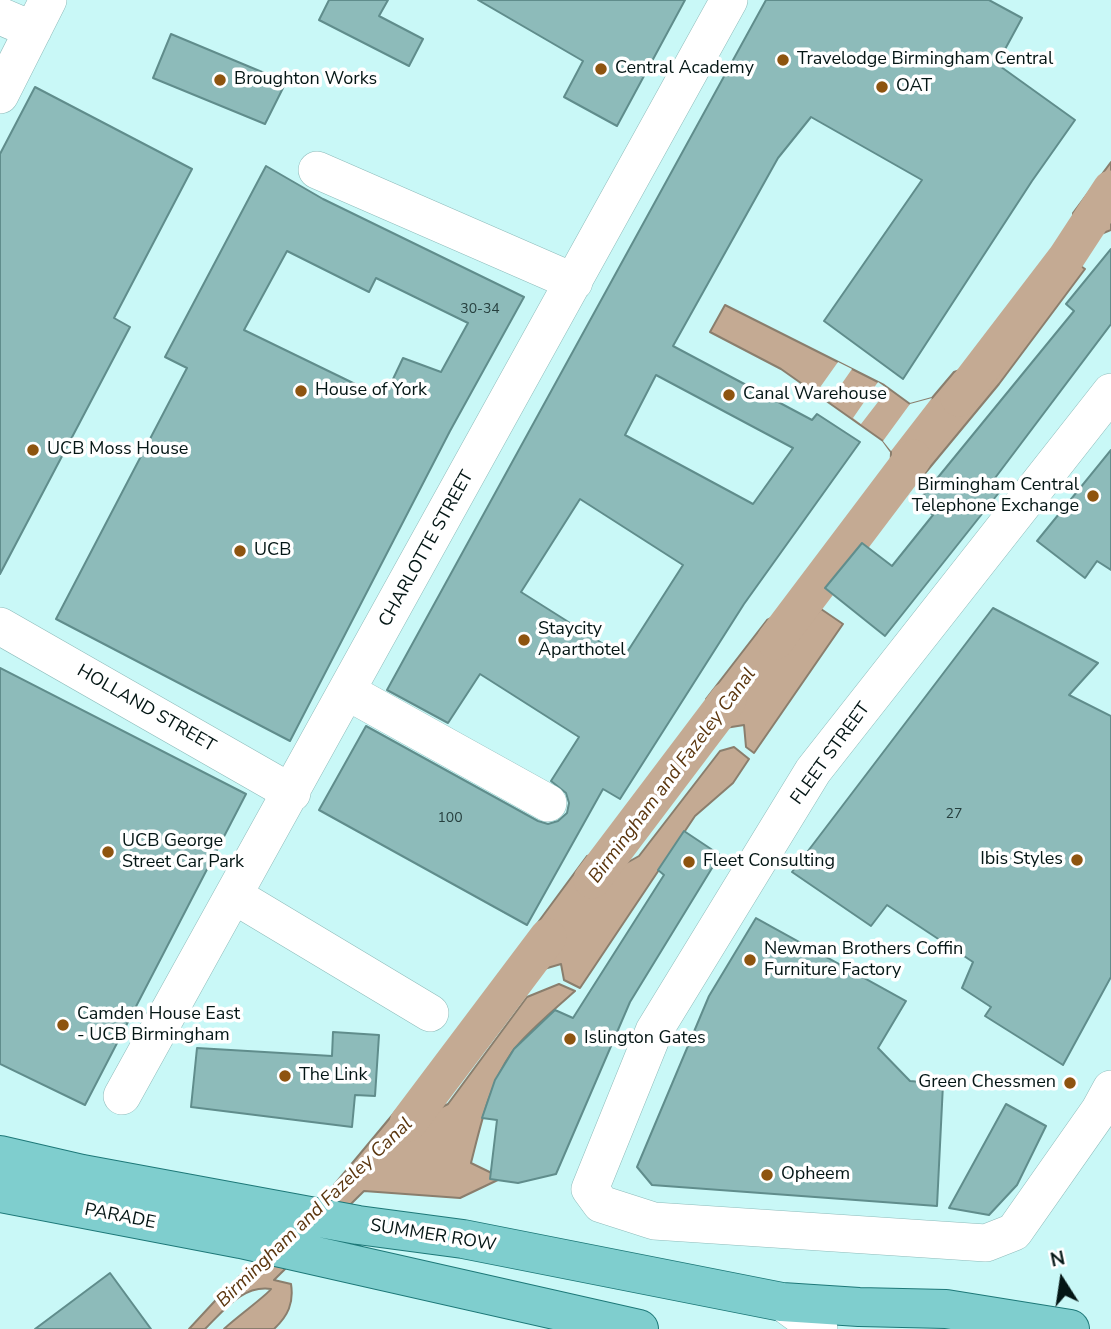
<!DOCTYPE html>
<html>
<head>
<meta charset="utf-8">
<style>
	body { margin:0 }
	#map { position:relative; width:1111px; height:1329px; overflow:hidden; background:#c9f8f7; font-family:"Nunito Sans",sans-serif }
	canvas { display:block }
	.north { position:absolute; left:1027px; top:1245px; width:70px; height:70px; -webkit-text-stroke:5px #fff; paint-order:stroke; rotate:348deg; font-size:19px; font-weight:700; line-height:28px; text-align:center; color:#041615 }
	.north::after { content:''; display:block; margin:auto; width:24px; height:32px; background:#041615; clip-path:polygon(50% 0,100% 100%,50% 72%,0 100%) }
</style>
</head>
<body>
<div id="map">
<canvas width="1111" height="1329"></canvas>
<div class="north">N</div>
</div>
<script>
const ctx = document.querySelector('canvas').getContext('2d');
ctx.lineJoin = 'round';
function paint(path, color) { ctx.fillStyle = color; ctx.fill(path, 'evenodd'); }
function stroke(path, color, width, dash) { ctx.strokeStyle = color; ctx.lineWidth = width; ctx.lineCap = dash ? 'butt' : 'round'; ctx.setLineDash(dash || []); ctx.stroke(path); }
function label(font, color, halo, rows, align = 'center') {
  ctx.font = font + ' "Nunito Sans",sans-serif'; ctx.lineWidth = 7; ctx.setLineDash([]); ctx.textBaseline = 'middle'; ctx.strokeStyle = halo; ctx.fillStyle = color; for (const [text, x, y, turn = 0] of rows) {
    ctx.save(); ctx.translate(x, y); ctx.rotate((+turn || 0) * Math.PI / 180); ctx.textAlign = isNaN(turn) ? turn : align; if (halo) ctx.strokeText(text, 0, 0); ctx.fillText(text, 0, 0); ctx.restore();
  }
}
const water = new Path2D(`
	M1111,162V230L1082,242L1066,258L1074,230L1073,213Z
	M1078,264L1085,269L999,384L917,483L903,485L882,498L890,478L891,452L883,441L781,369L710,332L725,305L884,385L910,404L932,398L954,372L989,360L987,372L993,373Z
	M805,602L799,623L801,631L821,609L843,624L754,753L746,747L744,725L719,729L698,738L709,711L706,699L767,620Z
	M734,747L749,759L733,783L695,816L580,988L564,980L561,964L517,977L526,954L525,940L587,856L604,852L621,842L623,865L639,856L720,751Z
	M559,984L575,991C558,1006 524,1035 512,1052C489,1085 481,1124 471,1163L502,1178L460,1198L364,1191L274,1280L291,1284C294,1303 288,1316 274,1329H224C234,1319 266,1296 271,1289C243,1285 225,1309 205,1329H189L226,1289L336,1186L334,1185L399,1107L423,1095L439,1082L431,1105L432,1112L448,1104L527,997Z`);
paint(water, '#c4aa93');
stroke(water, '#8a7e6d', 2);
paint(new Path2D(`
	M838,362L852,369L829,402L816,393Z
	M878,382L888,389L861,424L853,418Z
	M932,398L891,451L883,441L910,404Z`), '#c9f8f7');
stroke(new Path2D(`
	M959,398L1066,258L1111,189
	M775,641L913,458
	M592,880L728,700
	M408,1123L548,937`), '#c4aa93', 37);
const building = new Path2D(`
	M329,0H388L379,16L423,39L409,66L319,20Z
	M478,0H685L617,126L564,97L583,61Z
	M766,0H989L1022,18L997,64L1075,120L1032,181L903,379L824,321L922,180L811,117L778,158L673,346L812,420L817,414L860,442L744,604L620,799L603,789L527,925L319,810L366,726L538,821L548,824L558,821L567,813L569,803L566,793L551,781L579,737L480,674L448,723L387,690ZM656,375L793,448L753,504L625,435ZM580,499L683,565L624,657L521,592Z
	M171,34L286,82L265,124L153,78Z
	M35,87L192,169L114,318L130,327L0,574V154Z
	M266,166L323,199L524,297L450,431L290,741L56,619L187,368L165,357ZM287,251L369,292L376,278L468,323L441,372L403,358L384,398L244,330Z
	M1111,249V324L992,482L1001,490L885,636L825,588L862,543L892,566L933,515L917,503L1074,311L1066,304Z
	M1111,450V570L1097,561L1085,578L1037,541Z
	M993,608L1098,663L1069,695L1111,716V977L1063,1065L985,1016L991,1007L962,988L973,962L887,905L871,926L792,872Z
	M0,668L246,794L85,1105L0,1064Z
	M684,831L720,855L630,1002L556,1174L518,1183L490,1179L497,1120L482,1118L495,1080L514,1049L555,1010L573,1018L664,875L658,870Z
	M756,918L906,1001L878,1048L910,1081L943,1084L937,1206L652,1185L637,1167L709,996Z
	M333,1032L379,1035L375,1096L355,1095L352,1127L191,1107L197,1048L332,1056Z
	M1006,1104L1046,1126L1017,1185L989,1215L949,1208Z
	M110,1273L151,1329H35Z`);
paint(building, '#8dbbba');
stroke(building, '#608d8c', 2);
const minor = new Path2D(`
	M0,16L33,30
	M0,95L48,0
	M317,170L574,282
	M1111,392L813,771L654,1031L590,1189L601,1204L654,1221L986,1243L1014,1232L1099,1111L1111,1089
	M0,626L292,793
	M348,692L548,803
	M235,896L430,1013
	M122,1096L729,0
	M782,1302L819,1329`);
const major = new Path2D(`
	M0,1155L82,1174L358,1225L463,1239L782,1302L859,1307L946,1309L1070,1329
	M0,1193L241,1239L639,1329`);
stroke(minor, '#8dbbba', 38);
stroke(major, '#1d7878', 40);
stroke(minor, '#fff', 37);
stroke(major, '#7fcece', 38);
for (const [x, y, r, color] of [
	[783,60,7,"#8e540f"],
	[601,69,7,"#8e540f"],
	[220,80,7,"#8e540f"],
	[882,87,7,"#8e540f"],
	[301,391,7,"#8e540f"],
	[729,395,7,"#8e540f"],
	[33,450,7,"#8e540f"],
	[1093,496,7,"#8e540f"],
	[240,551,7,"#8e540f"],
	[524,640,7,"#8e540f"],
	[108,852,7,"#8e540f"],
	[1077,860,7,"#8e540f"],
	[689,862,7,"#8e540f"],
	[750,960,7,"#8e540f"],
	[63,1025,7,"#8e540f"],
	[570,1039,7,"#8e540f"],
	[285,1076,7,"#8e540f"],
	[1070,1083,7,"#8e540f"],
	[767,1175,7,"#8e540f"]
]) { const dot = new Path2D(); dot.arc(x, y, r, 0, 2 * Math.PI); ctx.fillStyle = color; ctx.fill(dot); stroke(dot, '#fff', 2.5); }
label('14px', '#263f3e', null, [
	["30-34",480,310],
	["27",954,815],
	["100",450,819]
]);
label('18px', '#041615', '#fff', [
	["Travelodge Birmingham Central",797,60],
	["Central Academy",615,69],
	["Broughton Works",234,80],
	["OAT",896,87],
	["House of York",315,391],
	["Canal Warehouse",743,395],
	["UCB Moss House",47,450],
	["Birmingham Central",1079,486,"right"],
	["Telephone Exchange",1079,507,"right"],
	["UCB",254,551],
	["Staycity",538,630],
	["Aparthotel",538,651],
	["UCB George",122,842],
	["Street Car Park",122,863],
	["Ibis Styles",1063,860,"right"],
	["Fleet Consulting",703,862],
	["Newman Brothers Coffin",764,950],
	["Furniture Factory",764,971],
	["Camden House East",77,1015],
	["- UCB Birmingham",77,1036],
	["Islington Gates",584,1039],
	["The Link",299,1076],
	["Green Chessmen",1056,1083,"right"],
	["Opheem",781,1175]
], 'left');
label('18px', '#041615', '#fff', [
	["CHARLOTTE STREET",427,549,-61],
	["HOLLAND STREET",146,709,30],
	["FLEET STREET",831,754,-54],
	["PARADE",120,1217,11],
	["SUMMER ROW",433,1236,9]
]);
label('italic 19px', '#5b360e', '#fff', [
	["Birmingham and Fazeley Canal",673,776,-53],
	["Birmingham and Fazeley Canal",315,1213,-44]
]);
</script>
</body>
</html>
